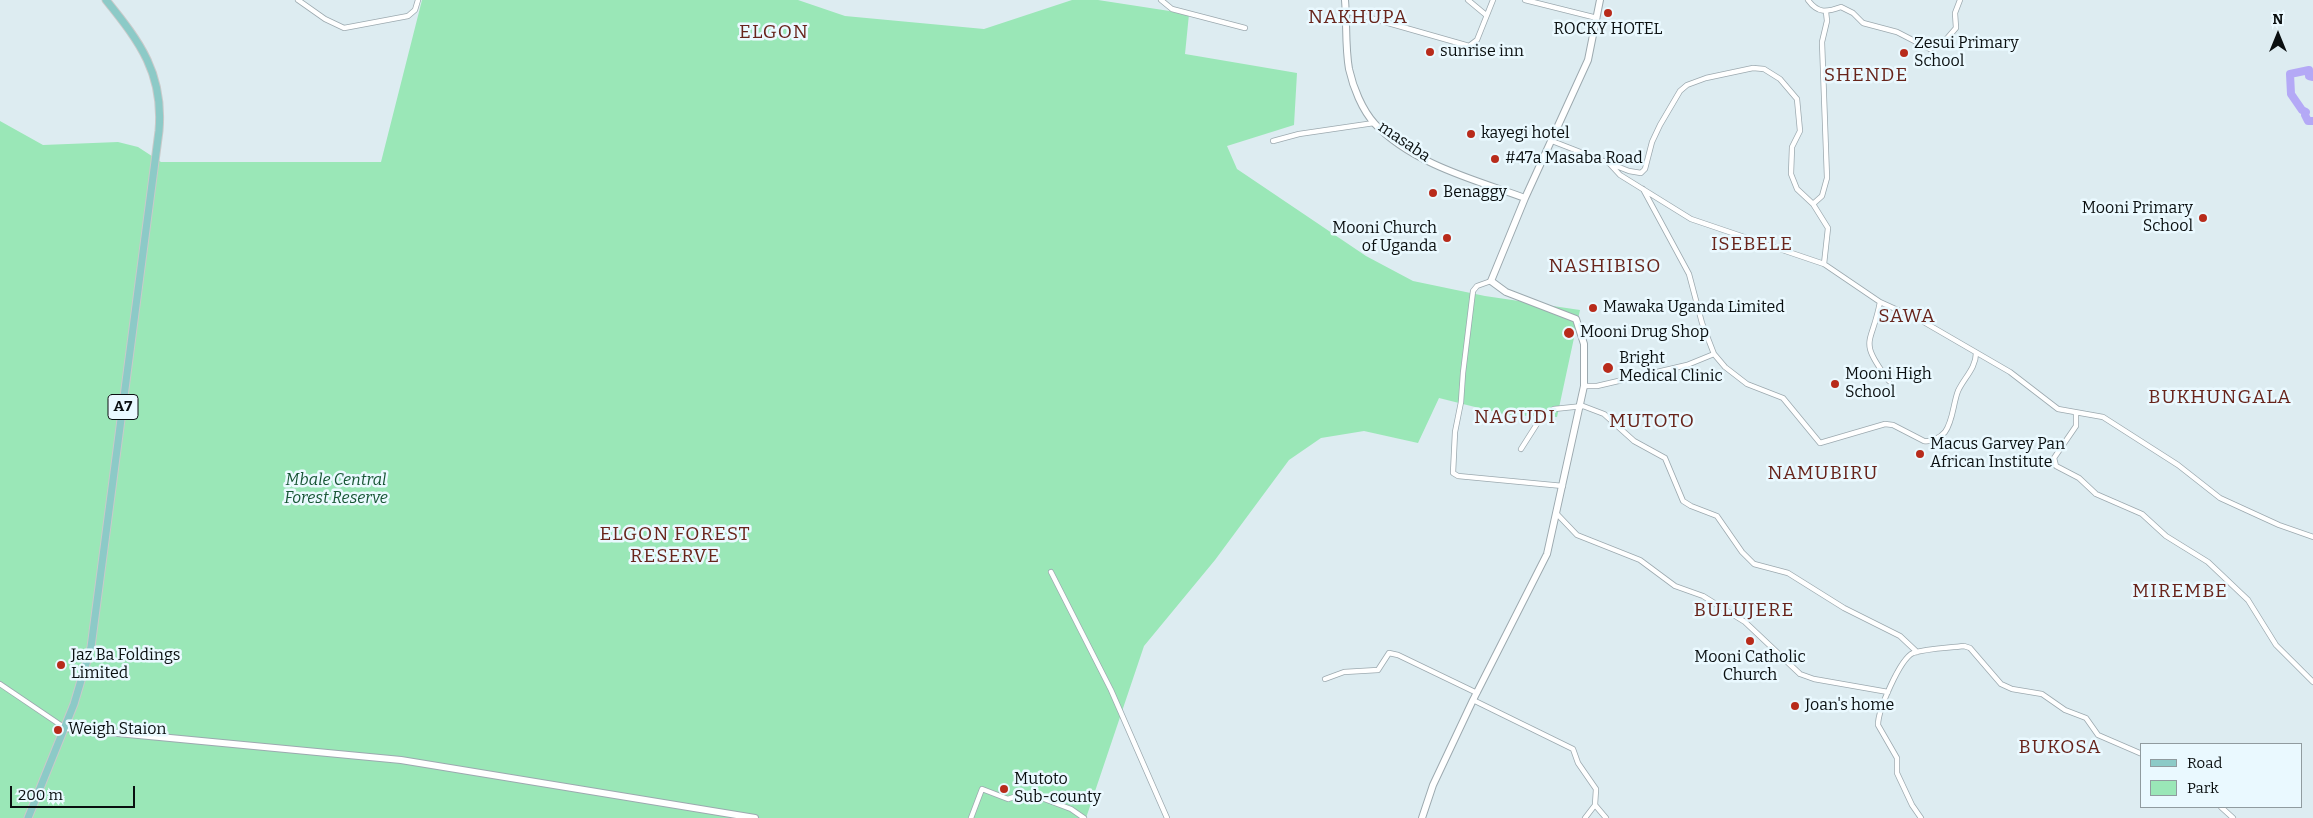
<!DOCTYPE html>
<html>
<head>
<meta charset="utf-8">
<style>
	body { margin:0 }
	#map { position:relative; width:2313px; height:818px; overflow:hidden; background:#ddecf1; font-family:Bitter,serif }
	canvas { display:block }
	.legend { position:absolute; left:2140px; top:743px; width:162px; height:65px; box-sizing:border-box; background:#eaf9ff; border:1px solid #909b9f; margin:0; padding:6px 9px; list-style:none; font-size:15px; color:#0a0f10 }
	.legend li { display:flex; align-items:center; gap:10px; height:25px }
	.legend b { width:25px; border:1px solid #909b9f }
	.north { position:absolute; left:2253px; top:10px; width:50px; height:50px; -webkit-text-stroke:4px #eaf9ff; paint-order:stroke; rotate:0deg; font-size:14px; font-weight:700; line-height:20px; text-align:center; color:#0a0f10 }
	.north::after { content:''; display:block; margin:auto; width:18px; height:22px; background:#0a0f10; clip-path:polygon(50% 0,100% 100%,50% 72%,0 100%) }
	.scale { position:absolute; left:10px; top:786px; width:125px; height:22px; box-sizing:border-box; border:2px solid #0a0f10; border-top:0; padding-left:6px; font-size:15px; line-height:18px; white-space:nowrap; color:#0a0f10; -webkit-text-stroke:4px #eaf9ff; paint-order:stroke }
</style>
</head>
<body>
<div id="map">
<canvas width="2313" height="818"></canvas>
<ul class="legend">
<li><b style="height:6px;background:#8ccac7"></b>Road</li>
<li><b style="height:14px;background:#9ae7b7"></b>Park</li>
</ul>
<div class="north">N</div>
<div class="scale">200 m</div>
</div>
<script>
const ctx = document.querySelector('canvas').getContext('2d');
ctx.lineJoin = 'round';
function paint(path, color) { ctx.fillStyle = color; ctx.fill(path, 'evenodd'); }
function stroke(path, color, width, dash) { ctx.strokeStyle = color; ctx.lineWidth = width; ctx.lineCap = dash ? 'butt' : 'round'; ctx.setLineDash(dash || []); ctx.stroke(path); }
function label(font, color, halo, rows, align = 'center') {
  ctx.font = font + ' Bitter,serif'; ctx.lineWidth = 5; ctx.setLineDash([]); ctx.textBaseline = 'middle'; ctx.strokeStyle = halo; ctx.fillStyle = color; for (const [text, x, y, turn = 0] of rows) {
    ctx.save(); ctx.translate(x, y); ctx.rotate((+turn || 0) * Math.PI / 180); ctx.textAlign = isNaN(turn) ? turn : align; if (halo) ctx.strokeText(text, 0, 0); ctx.fillText(text, 0, 0); ctx.restore();
  }
}
paint(new Path2D(`
	M422,0H798L845,16L984,29L1072,0H1098L1189,14L1185,54L1297,73L1294,125L1227,146L1237,169L1366,256L1413,281L1485,296L1580,310L1557,417L1507,415L1439,398L1418,443L1364,431L1321,438L1289,460L1215,560L1144,646L1086,818H0V121L43,145L118,142L138,147L161,162H381Z`), '#9ae7b7');
stroke(new Path2D(`
	M2313,77L2309,76V70L2290,74L2291,94L2302,110L2306,112L2305,115L2308,121H2313`), '#b4a9f6', 8);
const street = new Path2D(`
	M298,0L325,19L344,28L408,16L415,10L418,0
	M1161,0L1172,9L1245,28
	M1468,0L1486,15
	M1525,0L1597,18
	M1808,0C1818,14 1827,12 1841,7L1853,13L1863,23L1897,32L1930,49L1943,43L1956,28L1955,13L1960,0
	M1346,11L1469,46L1477,40L1493,0
	M1273,141L1299,134L1374,123
	M1552,141L1629,171L1641,173L1645,169L1652,142L1660,125L1680,91L1687,85L1706,78L1753,68L1764,69L1780,79L1797,99L1800,131L1792,147L1791,174L1797,189L1813,204
	M1608,162L1620,175L1691,219L1824,264L1880,302L1922,321L2010,372L2058,409L2103,417L2178,465L2220,498L2279,525L2313,537
	M1643,189L1689,274L1702,323L1714,354L1725,367L1747,384L1783,398L1820,443L1885,424L1893,425L1924,441C1931,442 1940,438 1945,432C1953,421 1953,404 1958,391C1964,378 1976,368 1976,353
	M1824,264L1828,228L1813,204L1822,196L1827,178L1822,42L1827,21L1826,12
	M1491,281L1477,286L1473,291L1463,373L1461,402L1455,432L1453,473L1458,476L1563,486
	M1880,302C1872,346 1857,338 1889,381
	M1584,386H1597L1687,365L1714,354
	M2076,413V426L2054,458L2056,466L2079,478L2096,494L2142,514L2166,536L2208,562L2248,600L2276,645L2313,682
	M1521,449L1542,416L1554,409L1583,406L1604,414L1634,441L1665,458L1683,501L1691,506L1717,516L1742,552L1754,564L1788,573L1844,608L1900,636L1917,652
	M1557,514L1577,535L1640,560L1675,586L1703,596L1745,622L1800,674L1814,679L1888,692
	M1051,572L1111,690L1167,818
	M1325,679L1344,672L1378,670L1389,653L1398,655L1477,693
	M0,684L65,728
	M1473,700L1573,749L1578,763L1596,789L1595,805L1606,818
	M2221,807L2233,818
	M971,818L982,789L1008,799L1023,794H1031L1071,809L1084,818
	M1585,818L1595,805
	M1921,818L1912,805L1897,773V758L1878,725C1878,710 1900,659 1913,653C1928,648 1948,648 1964,646L1970,648L2001,684L2012,689L2042,694L2065,710L2086,718L2098,735L2142,754`);
const secondary = new Path2D(`
	M1345,0C1347,23 1345,46 1349,69C1353,87 1362,110 1375,124C1413,164 1475,180 1525,198
	M65,728L401,760L755,818
	M1422,818L1433,785L1473,700L1547,554L1584,386V344L1576,319L1506,292L1491,281L1525,198L1588,60L1600,0`);
const primary = new Path2D(`
	M28,818L74,704L91,647L159,131C164,74 140,42 106,0`);
stroke(street, '#9ca9af', 6);
stroke(secondary, '#9ca9af', 8);
stroke(primary, '#c9caca', 9);
stroke(street, '#fff', 4.5);
stroke(secondary, '#fff', 6);
stroke(primary, '#8ccac7', 7);
for (const [x, y, r, color] of [
	[1608,13,5,"#b82b1b"],
	[1430,52,5,"#b82b1b"],
	[1904,53,5,"#b82b1b"],
	[1471,134,5,"#b82b1b"],
	[1495,159,5,"#b82b1b"],
	[1433,193,5,"#b82b1b"],
	[2203,218,5,"#b82b1b"],
	[1447,238,5,"#b82b1b"],
	[1593,308,5,"#b82b1b"],
	[1569,333,6,"#b82b1b"],
	[1608,368,6,"#b82b1b"],
	[1835,384,5,"#b82b1b"],
	[1920,454,5,"#b82b1b"],
	[1750,641,5,"#b82b1b"],
	[61,665,5,"#b82b1b"],
	[1795,706,5,"#b82b1b"],
	[58,730,5,"#b82b1b"],
	[1004,789,5,"#b82b1b"]
]) { const dot = new Path2D(); dot.arc(x, y, r, 0, 2 * Math.PI); ctx.fillStyle = color; ctx.fill(dot); stroke(dot, '#eaf9ff', 2); }
for (const [x, y, w] of [
	[123,407,30]
]) { const box = new Path2D(); box.roundRect(x - w / 2, y - 12.5, w, 25, 4); ctx.fillStyle = '#eaf9ff'; ctx.fill(box); stroke(box, '#0a0f10', 1); }
label('bold 15px', '#0a0f10', null, [
	["A7",123,407]
]);
label('16px', '#0a0f10', '#eaf9ff', [
	["ROCKY HOTEL",1608,30,"center"],
	["Zesui Primary",1914,44],
	["School",1914,62],
	["sunrise inn",1440,52],
	["kayegi hotel",1481,134],
	["#47a Masaba Road",1505,159],
	["Benaggy",1443,193],
	["Mooni Primary",2193,209,"right"],
	["School",2193,227,"right"],
	["Mooni Church",1437,229,"right"],
	["of Uganda",1437,247,"right"],
	["Mawaka Uganda Limited",1603,308],
	["Mooni Drug Shop",1580,333],
	["Bright",1619,359],
	["Medical Clinic",1619,377],
	["Mooni High",1845,375],
	["School",1845,393],
	["Macus Garvey Pan",1930,445],
	["African Institute",1930,463],
	["Jaz Ba Foldings",71,656],
	["Limited",71,674],
	["Mooni Catholic",1750,658,"center"],
	["Church",1750,676,"center"],
	["Joan's home",1805,706],
	["Weigh Staion",68,730],
	["Mutoto",1014,780],
	["Sub-county",1014,798]
], 'left');
label('16px', '#0a0f10', '#eaf9ff', [
	["masaba",1404,142,34]
]);
label('italic 16px', '#175534', '#eaf9ff', [
	["Mbale Central",336,481],
	["Forest Reserve",336,499]
]);
ctx.letterSpacing = '1px';
label('19px', '#68241b', '#eaf9ff', [
	["NAKHUPA",1358,18],
	["ELGON",774,33],
	["SHENDE",1866,76],
	["ISEBELE",1752,245],
	["NASHIBISO",1605,267],
	["SAWA",1907,317],
	["BUKHUNGALA",2220,398],
	["NAGUDI",1515,418],
	["MUTOTO",1652,422],
	["NAMUBIRU",1823,474],
	["ELGON FOREST",675,535],
	["RESERVE",675,557],
	["MIREMBE",2180,592],
	["BULUJERE",1744,611],
	["BUKOSA",2060,748]
]);
ctx.letterSpacing = '0px';
</script>
</body>
</html>
